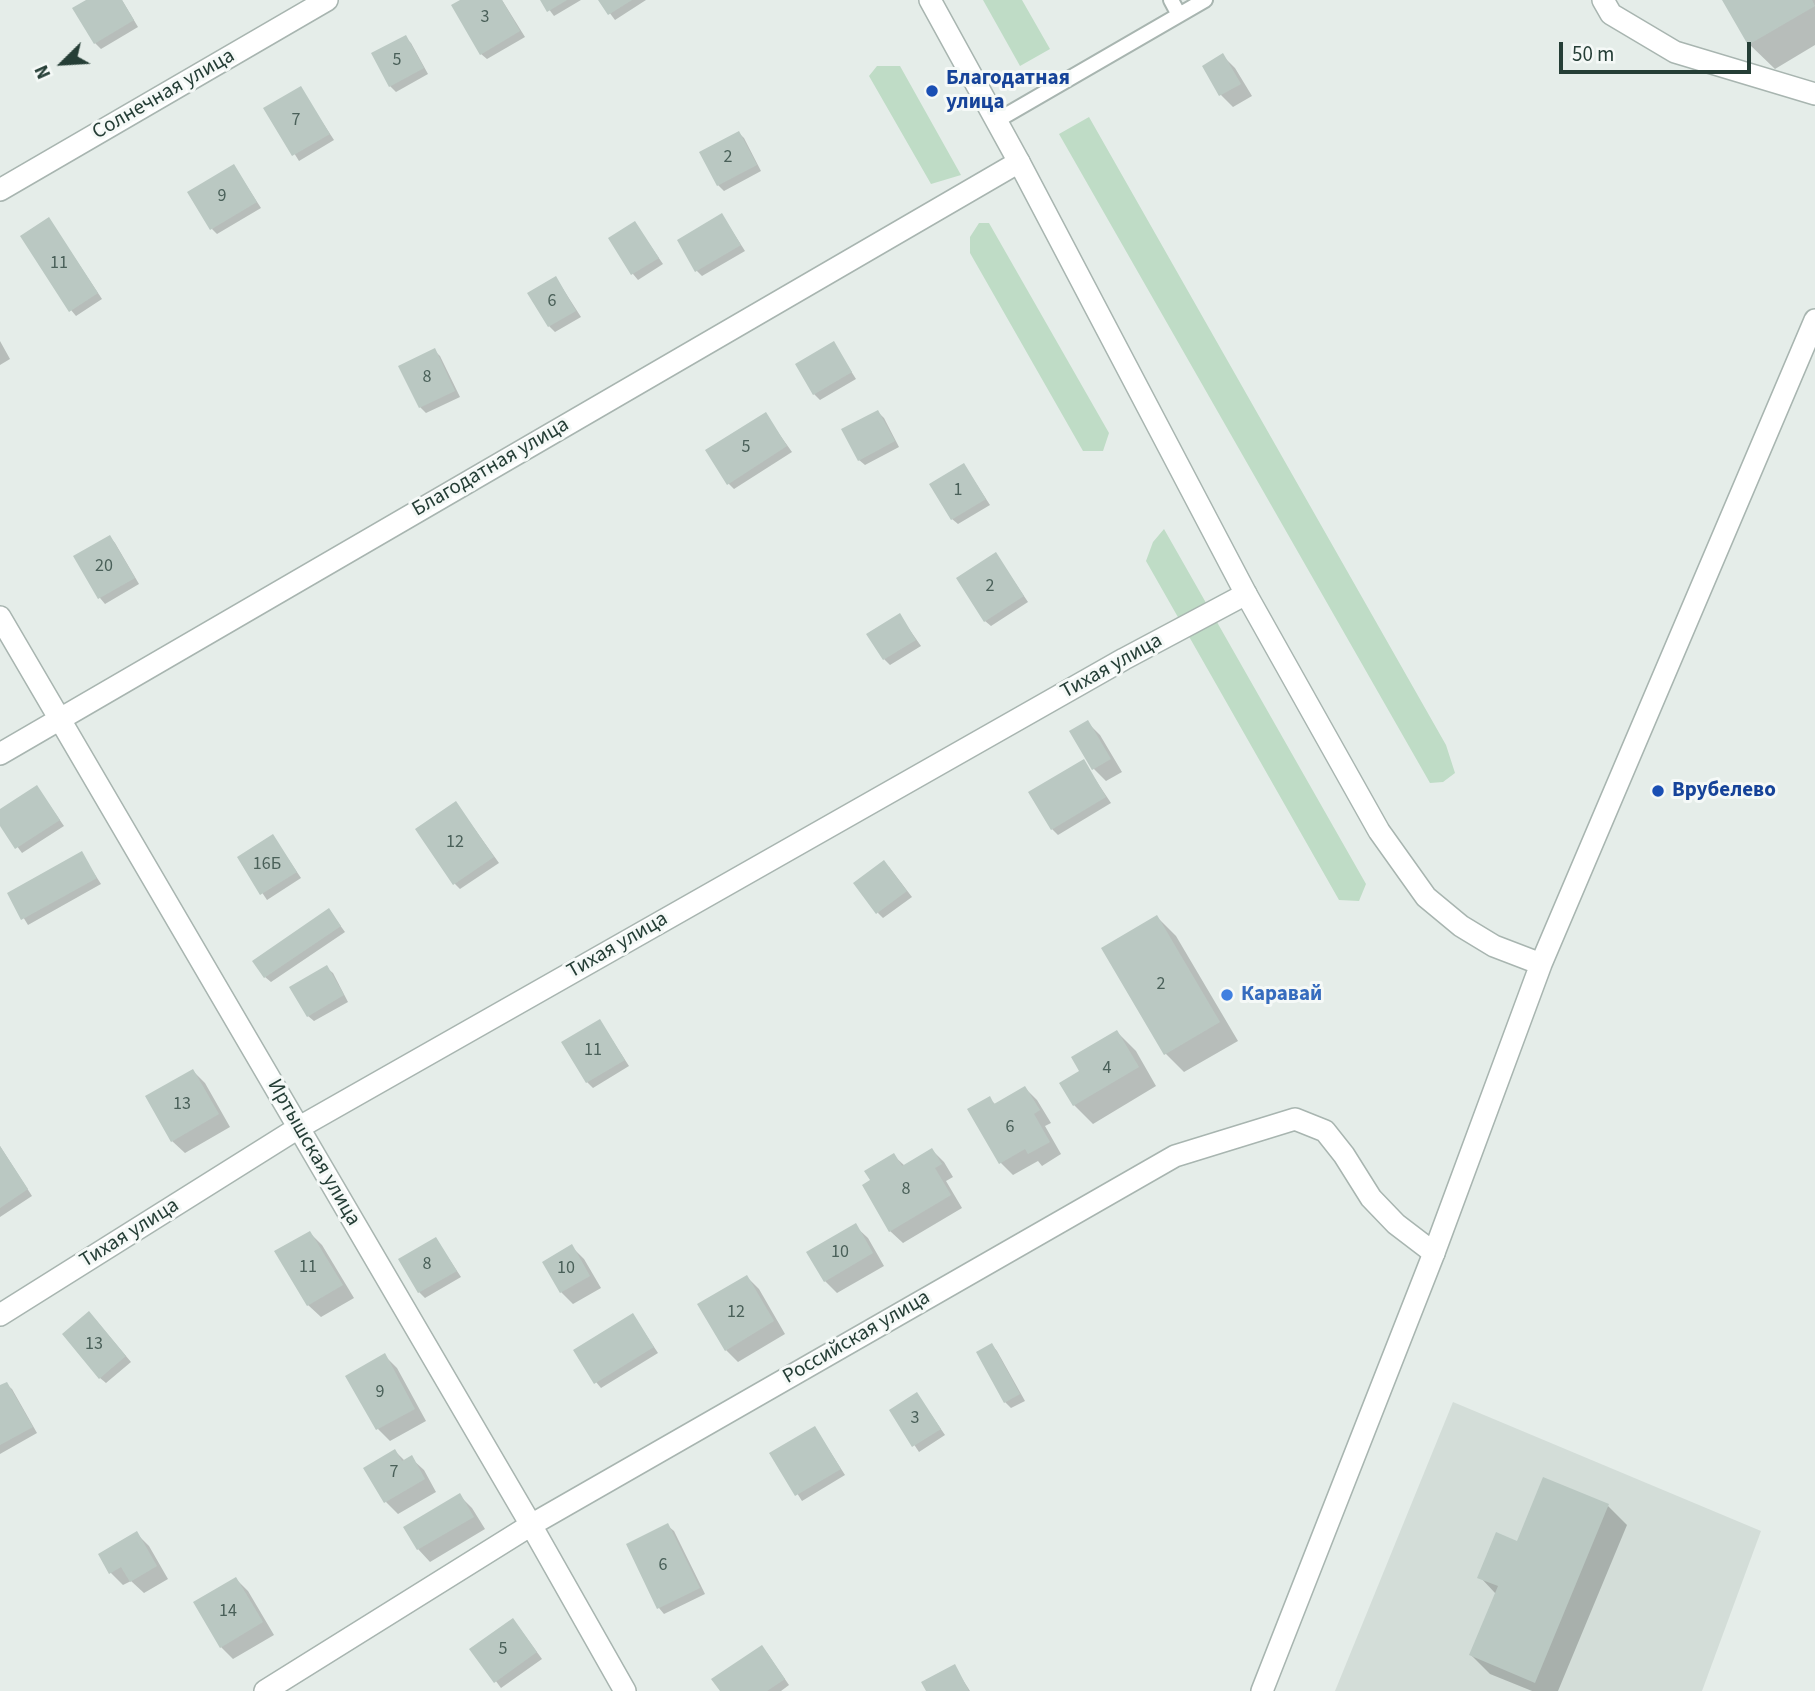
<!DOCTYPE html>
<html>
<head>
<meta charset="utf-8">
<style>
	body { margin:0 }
	#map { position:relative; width:1815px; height:1691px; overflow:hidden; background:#e5ede9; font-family:"Source Sans 3",sans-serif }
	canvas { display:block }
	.north { position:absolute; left:28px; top:28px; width:70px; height:70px; -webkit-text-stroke:5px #f5f9f7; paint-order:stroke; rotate:246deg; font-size:19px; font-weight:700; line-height:28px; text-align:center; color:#253e36 }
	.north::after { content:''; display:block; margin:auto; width:24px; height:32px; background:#253e36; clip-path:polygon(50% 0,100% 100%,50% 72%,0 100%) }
	.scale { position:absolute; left:1559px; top:42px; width:192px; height:32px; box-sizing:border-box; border:4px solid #253e36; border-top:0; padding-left:9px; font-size:21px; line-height:24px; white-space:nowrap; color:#253e36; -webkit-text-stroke:5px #f5f9f7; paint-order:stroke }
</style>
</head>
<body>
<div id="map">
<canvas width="1815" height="1691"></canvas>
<div class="north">N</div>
<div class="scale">50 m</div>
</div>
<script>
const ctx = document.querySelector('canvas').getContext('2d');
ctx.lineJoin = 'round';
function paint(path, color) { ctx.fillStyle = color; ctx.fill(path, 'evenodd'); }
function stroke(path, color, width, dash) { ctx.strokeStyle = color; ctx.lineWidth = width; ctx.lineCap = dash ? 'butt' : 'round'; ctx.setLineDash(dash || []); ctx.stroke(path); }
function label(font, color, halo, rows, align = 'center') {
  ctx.font = font + ' "Source Sans 3",sans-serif'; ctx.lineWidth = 6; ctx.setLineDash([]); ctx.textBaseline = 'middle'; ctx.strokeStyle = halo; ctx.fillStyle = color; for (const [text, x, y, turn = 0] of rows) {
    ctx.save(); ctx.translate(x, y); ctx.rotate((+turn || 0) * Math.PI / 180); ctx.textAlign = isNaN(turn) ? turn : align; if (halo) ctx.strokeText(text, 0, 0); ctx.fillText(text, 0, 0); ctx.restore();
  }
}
paint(new Path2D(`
	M1453,1402L1761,1531L1702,1691H1335Z`), '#d3ddd8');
paint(new Path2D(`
	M983,0H1022L1050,49L1020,66Z
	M877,66H900L961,175L931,184L869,76Z
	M1089,117L1446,745L1455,773L1443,782L1430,783L1059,134Z
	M979,223H989L1109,433L1103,451H1083L970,253V237Z
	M1164,529L1366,884L1359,901L1339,900L1146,561L1153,542Z`), '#bfdcc6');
paint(new Path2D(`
	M89,0H122L138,27L101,49L95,43Z
	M463,0H502L525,37L487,59L481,54Z
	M542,0H581L554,16Z
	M600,0H646L615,20Z
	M1724,0H1815V45L1775,69L1749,44Z
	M405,37L411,43L428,74L396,92L390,86L373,54Z
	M1223,56L1235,68L1252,96L1233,107L1221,95Z
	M300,88L334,140L299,161L266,108Z
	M739,133L744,138L761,171L724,191L718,185Z
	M234,166L261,208L217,234L212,229Z
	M722,215L745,251L702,276L696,270Z
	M49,219L102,299L76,316L71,310Z
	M635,223L663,264L638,280L633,274Z
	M556,278L581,317L555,332L549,326Z
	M0,341L10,359L0,365Z
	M834,344L856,379L820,400L814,394Z
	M434,350L440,356L460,397L426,413L420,407Z
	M878,412L884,418L899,447L865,465L859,460Z
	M765,414L792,452L734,489L728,483Z
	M964,465L990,505L958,524L952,519Z
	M110,537L115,543L139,584L105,604L100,598L76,557Z
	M996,554L1028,602L991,626L985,621Z
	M900,616L921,646L890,665L884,659Z
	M1088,723L1100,735L1122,772L1106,781L1094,769L1072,732Z
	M1083,761L1111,803L1058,835L1052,829Z
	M37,787L64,826L22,853L0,823V811Z
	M456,803L499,863L460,889L455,884Z
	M273,836L301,878L267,900L239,858Z
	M81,853L101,884L28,925L9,894Z
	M889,867L912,897L883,918L878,913Z
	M329,910L345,932L271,982L265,977Z
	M1157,917L1176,936L1238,1041L1184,1072L1166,1054Z
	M327,968L333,973L348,1002L314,1021L308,1016Z
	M600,1021L629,1066L593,1088L587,1082Z
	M1117,1032L1136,1051L1156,1086L1093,1124L1074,1105L1082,1072Z
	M193,1071L205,1083L230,1127L185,1153L172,1141Z
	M1025,1088L1037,1100L1051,1123L1045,1126L1061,1154L1042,1166L1038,1161L1013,1175L1001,1163L970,1110L990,1099L996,1105Z
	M0,1146L32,1196L0,1217Z
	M932,1150L944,1162L953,1177L946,1181L962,1208L903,1243L890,1231L872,1181L893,1155L905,1166Z
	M855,1226L868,1238L884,1266L837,1293L825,1281Z
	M310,1233L322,1245L354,1298L321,1317L308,1305Z
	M436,1239L461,1277L425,1298L419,1292Z
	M572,1247L584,1259L601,1288L573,1304L561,1292Z
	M747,1277L759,1289L785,1334L738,1362L726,1350Z
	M633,1315L658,1353L601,1388L596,1382Z
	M95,1319L131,1362L106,1383L100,1378Z
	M992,1345L997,1351L1025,1401L1011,1408L1005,1402Z
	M385,1356L397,1368L426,1421L390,1441L378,1429Z
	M6,1384L12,1389L37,1433L0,1454V1387Z
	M917,1394L945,1435L919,1452L891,1410Z
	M815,1428L845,1475L802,1501L772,1454Z
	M395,1451L405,1461L411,1458L424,1470L436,1492L398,1514L386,1502Z
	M460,1496L472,1508L485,1529L430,1562L418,1549L405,1528Z
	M1608,1506L1627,1525L1558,1691H1532L1490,1674L1471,1655L1496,1594L1480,1577L1517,1543Z
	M668,1526L674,1531L705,1594L664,1614L659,1608L628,1545Z
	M137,1534L149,1546L168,1579L144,1593L131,1581L123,1585L111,1573L100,1555Z
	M236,1579L248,1591L274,1635L233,1659L221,1647Z
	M518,1626L542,1659L501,1688L472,1649Z
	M767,1653L789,1685L781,1691H722Z
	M954,1666L970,1691H928Z`), '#0003');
paint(new Path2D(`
	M86,0H122L134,20L94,44L72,8Z
	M460,0H502L520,31L480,55L451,5Z
	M540,0H567L547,12Z
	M598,0H632L608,15Z
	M1722,0H1812L1815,6L1748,45Z
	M406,35L424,68L389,87L371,53Z
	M1223,53L1241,84L1219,96L1202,66Z
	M301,86L330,134L292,156L263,108Z
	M739,131L757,165L717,186L699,152Z
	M234,164L257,202L210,230L187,192Z
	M722,213L741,245L695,272L677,240Z
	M49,217L98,293L69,312L20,236Z
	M635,221L659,258L631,275L608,238Z
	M556,276L576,311L548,327L527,293Z
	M834,341L852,372L813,395L795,364Z
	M435,348L455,391L419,408L398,366Z
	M878,410L895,441L858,461L841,429Z
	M766,412L787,446L727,485L705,450Z
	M964,463L986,499L951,520L929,484Z
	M110,535L135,578L98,599L73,556Z
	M996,552L1024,596L984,622L956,578Z
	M900,613L916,640L883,660L866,634Z
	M1088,720L1111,759L1092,770L1069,731Z
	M1084,759L1106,797L1051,830L1028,792Z
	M37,785L60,820L15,849L0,826V809Z
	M456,801L494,857L453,885L415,829Z
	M273,834L297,872L260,895L237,857Z
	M82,851L97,878L21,920L7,893Z
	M884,860L907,891L876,914L853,883Z
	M329,908L341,926L264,978L252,961Z
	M1157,915L1220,1022L1164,1055L1101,948Z
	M327,965L344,995L307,1017L289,987Z
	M600,1019L625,1060L586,1083L561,1042Z
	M1117,1030L1139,1067L1073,1106L1059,1083L1079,1071L1071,1057Z
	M193,1069L219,1114L171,1142L145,1096Z
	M1025,1086L1040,1110L1034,1114L1050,1142L1028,1154L1025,1149L999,1164L967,1109L990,1096L994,1104Z
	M0,1146L28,1189L0,1208Z
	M932,1148L942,1164L935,1168L951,1195L889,1232L862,1185L870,1180L864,1171L894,1153L902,1166Z
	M856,1223L873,1253L824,1282L806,1252Z
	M310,1231L343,1285L307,1306L274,1251Z
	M436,1237L457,1271L418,1293L398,1259Z
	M572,1244L590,1276L560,1293L542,1262Z
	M747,1275L774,1321L725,1351L697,1304Z
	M89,1311L126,1356L99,1379L62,1334Z
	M633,1313L654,1347L594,1384L573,1350Z
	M992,1343L1020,1394L1004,1403L976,1352Z
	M385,1353L415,1409L376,1430L345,1376Z
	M7,1382L33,1427L0,1445V1385Z
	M917,1392L941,1429L912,1447L889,1410Z
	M815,1426L841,1469L795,1496L769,1453Z
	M395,1449L402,1461L412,1455L425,1479L384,1503L363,1468Z
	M1543,1477L1609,1504L1535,1683L1469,1655L1498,1586L1477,1578L1496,1532L1517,1541Z
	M460,1493L474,1517L417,1550L403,1527Z
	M668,1523L700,1588L657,1609L626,1544Z
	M137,1531L157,1566L130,1582L121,1567L109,1574L98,1554Z
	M236,1577L263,1622L220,1648L193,1602Z
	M513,1618L537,1652L494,1683L469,1649Z
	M762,1645L785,1679L767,1691H720L711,1679Z
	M955,1664L969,1691H926L921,1682Z`), '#bac8c2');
const service = new Path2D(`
	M1171,0L1179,15
	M996,121L1205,0`);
const minor = new Path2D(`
	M1603,0L1611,14L1675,52L1815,94
	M0,190L327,0
	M0,617L531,1525L625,1691
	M0,754L1019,162
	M0,1315L298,1128L1124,659L1246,594
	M265,1691L531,1525L1175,1156L1295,1119L1325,1131L1344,1155L1371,1198L1396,1224L1434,1253`);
const tertiary = new Path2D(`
	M930,0L1019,162L1246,594L1379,831L1426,897L1461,926L1494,946L1541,964
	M1262,1691L1434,1253L1541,964L1815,320`);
stroke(service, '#a8b5b0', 18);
stroke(minor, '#a8b5b0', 24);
stroke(tertiary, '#a8b5b0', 24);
stroke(service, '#fff', 14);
stroke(minor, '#fff', 21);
stroke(tertiary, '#fff', 21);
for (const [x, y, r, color] of [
	[932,91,7,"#1a4fb4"],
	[1658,791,7,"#1a4fb4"],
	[1227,995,7,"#3f7fe0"]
]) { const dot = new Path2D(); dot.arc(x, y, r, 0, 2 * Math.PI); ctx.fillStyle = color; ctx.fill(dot); stroke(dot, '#f5f9f7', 2.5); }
label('18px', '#4a6059', null, [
	["3",485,18],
	["5",397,61],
	["7",296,121],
	["2",728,158],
	["9",222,197],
	["11",59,264],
	["6",552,302],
	["8",427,378],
	["5",746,448],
	["1",958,491],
	["20",104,567],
	["2",990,587],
	["12",455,843],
	["16Б",267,865],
	["2",1161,985],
	["11",593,1051],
	["4",1107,1069],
	["13",182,1105],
	["6",1010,1128],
	["8",906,1190],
	["10",840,1253],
	["8",427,1265],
	["11",308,1268],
	["10",566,1269],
	["12",736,1313],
	["13",94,1345],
	["9",380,1393],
	["3",915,1419],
	["7",394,1473],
	["6",663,1566],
	["14",228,1612],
	["5",503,1650]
]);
label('bold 21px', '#164399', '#f5f9f7', [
	["Благодатная",946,79],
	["улица",946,103],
	["Врубелево",1672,791]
], 'left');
label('21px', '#253e36', '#f5f9f7', [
	["Солнечная улица",164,95,-30],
	["Благодатная улица",491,468,-30],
	["Тихая улица",1112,667,-29],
	["Тихая улица",618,946,-30],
	["Иртышская улица",313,1153,60],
	["Тихая улица",130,1234,-32],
	["Российская улица",857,1338,-30]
]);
label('bold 21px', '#366cbe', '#f5f9f7', [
	["Каравай",1241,995]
], 'left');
</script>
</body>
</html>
